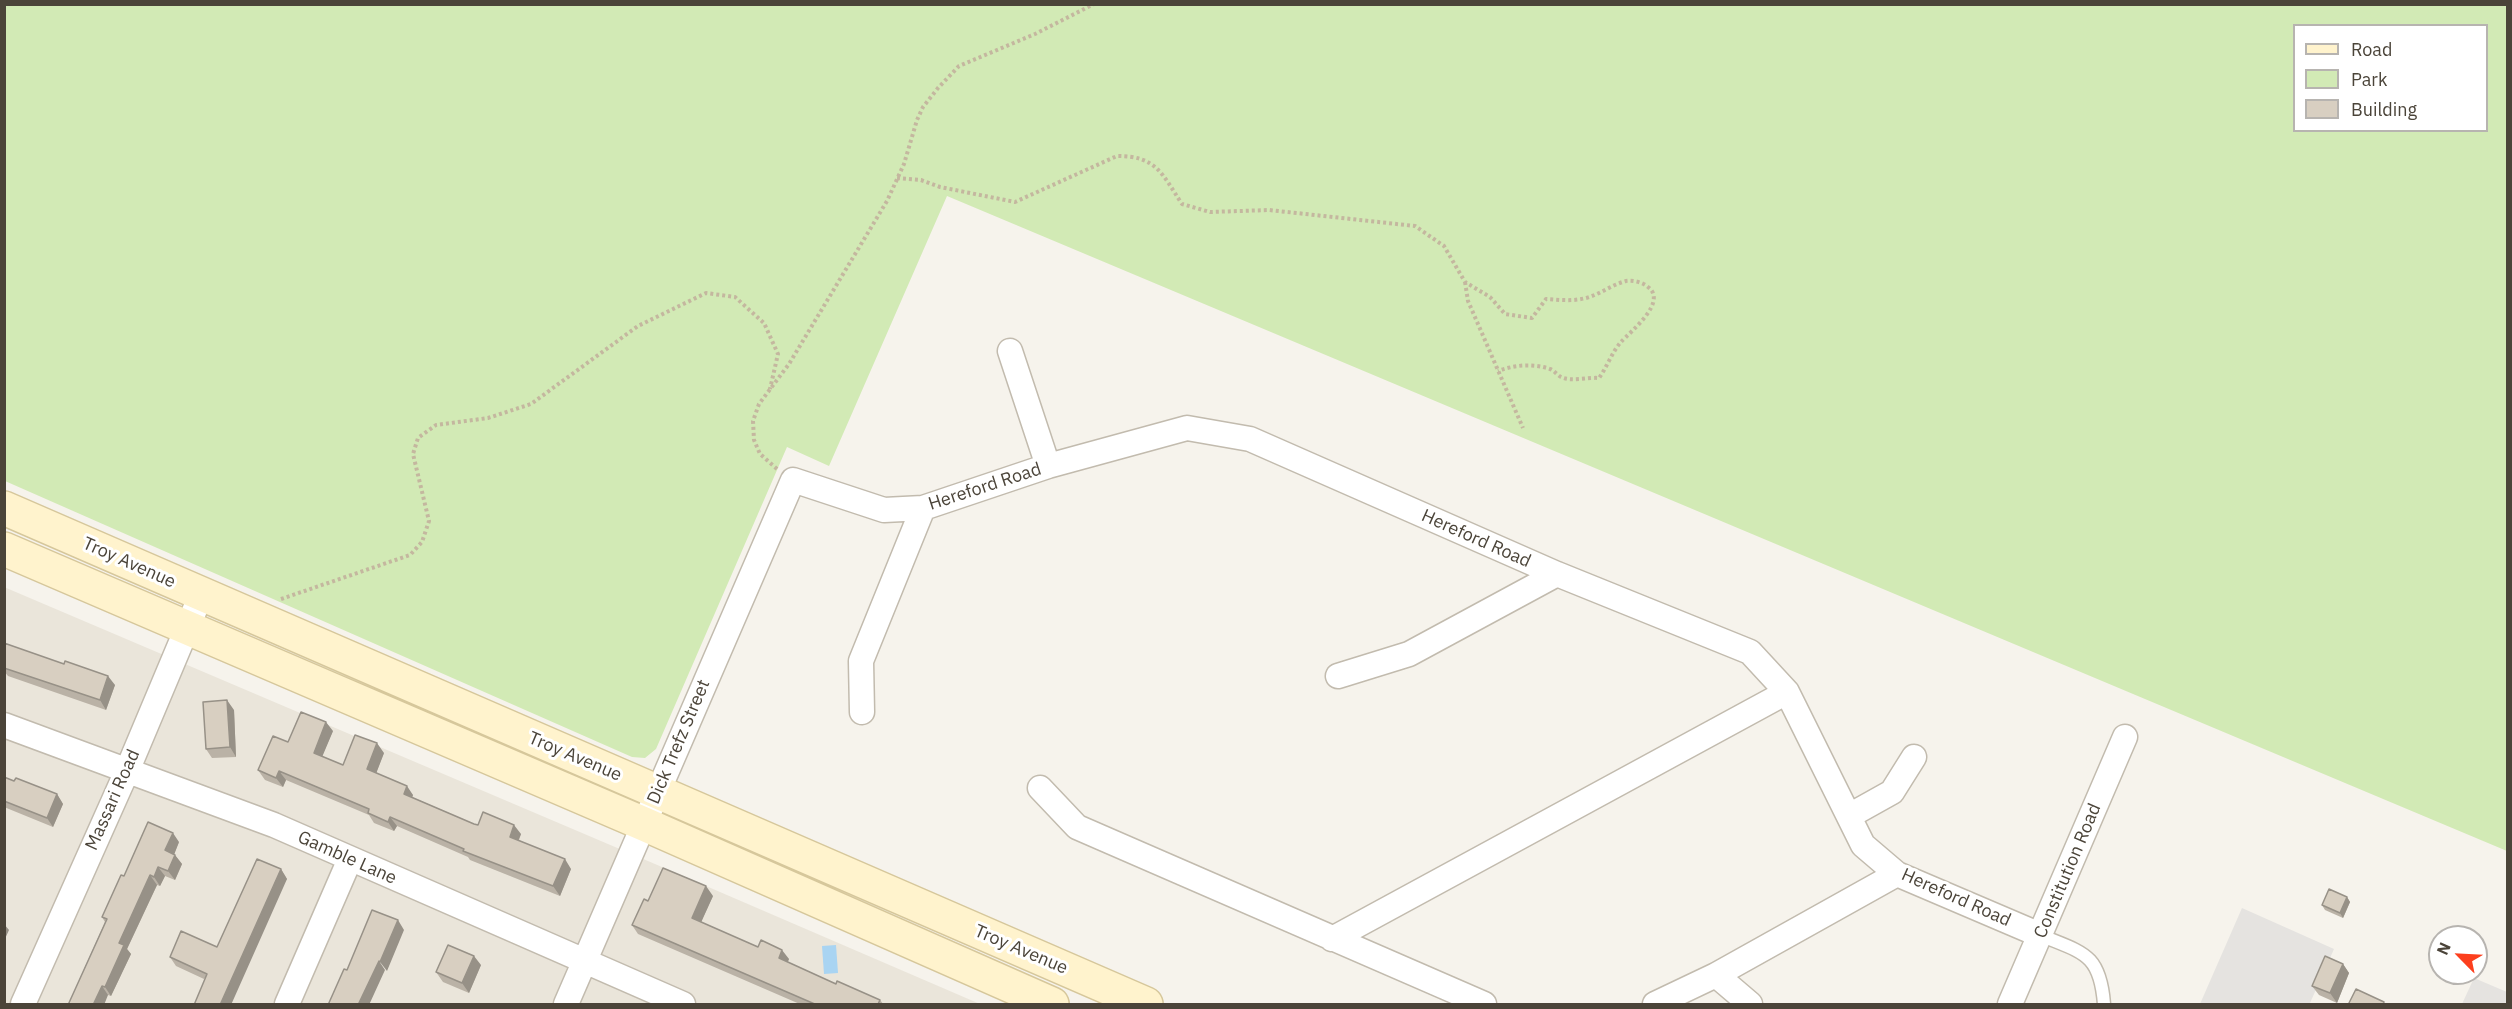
<!DOCTYPE html>
<html>
<head>
<meta charset="utf-8">
<style>
	body { margin:0 }
	#map { position:relative; width:2512px; height:1009px; overflow:hidden; background:#f6f3ec; font-family:"IBM Plex Sans",sans-serif }
	canvas { display:block }
	.frame { position:absolute; inset:0; border:6px solid #4b4439; pointer-events:none }
	.legend { position:absolute; left:2293px; top:24px; width:195px; height:108px; box-sizing:border-box; background:#fff; border:2px solid #b7b4b0; margin:0; padding:8px 10px; list-style:none; font-size:18px; color:#4b4439 }
	.legend li { display:flex; align-items:center; gap:12px; height:30px }
	.legend b { width:30px; border:2px solid #b7b4b0 }
	.north { position:absolute; left:2428px; top:925px; width:60px; height:60px; box-sizing:border-box; background:#fff; border:2px solid #b7b4b0; border-radius:50%; rotate:294deg; font-size:16px; font-weight:700; line-height:24px; text-align:center; color:#4b4439 }
	.north::after { content:''; display:block; margin:auto; width:21px; height:27px; background:#fc3f1d; clip-path:polygon(50% 0,100% 100%,50% 72%,0 100%) }
</style>
</head>
<body>
<div id="map">
<canvas width="2512" height="1009"></canvas>
<div class="frame"></div>
<ul class="legend">
<li><b style="height:8px;background:#fff3cd"></b>Road</li>
<li><b style="height:16px;background:#d2eab5"></b>Park</li>
<li><b style="height:16px;background:#d8cfc1"></b>Building</li>
</ul>
<div class="north">N</div>
</div>
<script>
const ctx = document.querySelector('canvas').getContext('2d');
ctx.lineJoin = 'round';
function paint(path, color) { ctx.fillStyle = color; ctx.fill(path, 'evenodd'); }
function stroke(path, color, width, dash) { ctx.strokeStyle = color; ctx.lineWidth = width; ctx.lineCap = dash ? 'butt' : 'round'; ctx.setLineDash(dash || []); ctx.stroke(path); }
function label(font, color, halo, rows, align = 'center') {
  ctx.font = font + ' "IBM Plex Sans",sans-serif'; ctx.lineWidth = 6; ctx.setLineDash([]); ctx.textBaseline = 'middle'; ctx.strokeStyle = halo; ctx.fillStyle = color; for (const [text, x, y, turn = 0] of rows) {
    ctx.save(); ctx.translate(x, y); ctx.rotate((+turn || 0) * Math.PI / 180); ctx.textAlign = isNaN(turn) ? turn : align; if (halo) ctx.strokeText(text, 0, 0); ctx.fillText(text, 0, 0); ctx.restore();
  }
}
paint(new Path2D(`
	M4,587L655,864L980,1004H5Z`), '#eae5da');
paint(new Path2D(`
	M5,4L2507,5V851L947,196L829,466L787,447L656,749L645,758L632,757L5,481ZM2294,26H2486V130H2294Z`), '#d2eab5');
paint(new Path2D(`
	M2242,908L2334,949L2310,1003L2313,1004H2200Z
	M2474,978L2507,992V1004H2462Z`), '#e5e3e0');
paint(new Path2D(`
	M836,945L838,973L824,974L822,946Z`), '#a9d4f2');
const lane = new Path2D(`
	M2040,935C2083,953 2100,953 2104,1004`);
const street = new Path2D(`
	M1010,351L1048,466
	M1338,676L1409,654L1557,574
	M862,712L861,661L923,508
	M4,725L274,825L683,1004
	M1040,788L1077,827L1484,1004
	M1849,816L1892,792L1914,757
	M1332,939L1787,692
	M1716,975L1750,1004
	M23,1004L127,771L201,595
	M287,1004L350,859
	M566,1004L793,480L884,510L923,508L1048,466L1187,428L1250,439L1557,574L1750,652L1787,692L1863,845L1897,874L2040,935
	M1655,1004L1716,975L1897,874
	M2010,1004L2125,737`);
const secondary = new Path2D(`
	M4,508L1146,1004
	M4,549L644,824L1052,1004`);
stroke(lane, '#c2bbae', 15);
stroke(street, '#c2bbae', 27);
stroke(secondary, '#d6c79b', 36);
stroke(new Path2D(`
	M897,178L921,180L940,187L1015,202L1117,156C1157,156 1162,174 1182,204L1210,212L1269,210L1415,226L1444,246L1465,282L1490,297L1505,314L1532,318L1546,299C1561,300 1577,302 1592,296C1603,292 1614,284 1626,281C1633,280 1642,282 1648,287C1668,302 1631,331 1621,342C1612,352 1607,367 1599,378C1588,377 1571,382 1561,377C1557,375 1554,370 1550,369C1533,363 1514,365 1498,371
	M1465,282L1468,301L1523,428
	M777,469L760,454L754,440L753,421L759,404L789,364L887,201L904,164L917,120L923,107L938,88L959,66L1035,34L1094,4
	M281,599L410,555L422,542L429,521L413,454L418,438L436,425L488,418L531,404L638,326L706,293L735,297L764,323L778,354L770,389`), '#c4b79f', 4, [3, 3]);
stroke(lane, '#fff', 12);
stroke(street, '#fff', 24);
stroke(secondary, '#fff3cd', 33);
paint(new Path2D(`
	M4,643L115,685L106,710L8,676L4,671Z
	M234,710L236,757L212,758L206,749Z
	M333,731L322,756L343,765L384,753L376,773L413,795L412,797L474,824L521,834L519,840L571,869L560,896L470,860L468,857L397,826L394,831L374,823L369,815L286,780L283,787L265,780L258,770L288,742Z
	M4,777L14,781L57,794L63,804L53,827L4,807Z
	M179,842L174,854L182,864L175,880L165,876L160,886L157,885L127,949L131,954L111,996L108,995L68,1005L105,922L102,917L124,876Z
	M281,869L287,879L204,979L176,966L170,957L217,947Z
	M713,896L701,922L758,947L789,959L788,962L836,984L880,1000L884,1005H802L638,934L632,925Z
	M2347,897L2350,902L2343,918L2325,910L2322,905Z
	M2343,964L2349,973L2337,1003L2319,995L2312,986Z
	M481,965L469,993L443,982L436,972Z`), '#bab2a6');
paint(new Path2D(`
	M108,676L115,685L106,710L100,700Z
	M227,700L234,710L236,757L230,747Z
	M326,722L333,731L320,762L314,753Z
	M377,743L384,753L374,779L367,769Z
	M279,771L286,780L283,787L276,778Z
	M407,786L413,795L410,803L404,794Z
	M57,794L63,804L53,827L47,818Z
	M390,817L397,826L394,831L388,822Z
	M514,825L521,834L516,846L510,837Z
	M173,833L179,842L172,860L165,850Z
	M175,855L182,864L175,880L168,871Z
	M565,859L571,869L560,896L553,886Z
	M158,867L165,876L160,886L154,877Z
	M281,869L287,879L231,1005H220Z
	M150,875L157,885L127,949L131,954L111,996L105,987L119,943Z
	M706,886L713,896L699,927L692,918Z
	M2347,897L2350,902L2343,918L2340,913Z
	M398,920L404,930L387,971L380,962Z
	M4,924L9,930L4,941Z
	M782,950L789,959L785,967L779,958Z
	M474,956L481,965L469,993L462,983Z
	M379,961L385,970L369,1005H358Z
	M2343,964L2349,973L2337,1003L2330,993Z
	M102,986L108,995L104,1005H93Z`), '#979187');
const building = new Path2D(`
	M4,643L64,664L65,661L108,676L100,700L4,668Z
	M227,700L230,747L206,749L203,702Z
	M301,712L326,722L314,753L343,765L355,735L377,743L367,769L407,786L404,794L474,824L478,825L483,812L514,825L510,837L565,859L553,886L463,851L464,849L390,817L388,822L368,813L369,809L279,771L276,778L258,770L273,736L288,742Z
	M4,777L14,781L16,778L57,794L47,818L4,801Z
	M148,822L173,833L165,850L175,855L168,871L158,867L154,877L150,875L119,943L124,945L105,987L102,986L93,1005H68L107,919L102,917L121,875L124,876Z
	M257,859L281,869L220,1005H194L207,974L170,957L181,931L217,947Z
	M663,868L706,886L692,918L758,947L761,940L782,950L779,958L836,984L837,981L880,1000L878,1004L880,1005H817L632,925L644,899L648,901Z
	M2329,889L2347,897L2340,913L2322,905Z
	M372,910L398,920L380,962L379,961L358,1005H328L344,969L347,970Z
	M448,945L474,956L462,983L436,972Z
	M2325,956L2343,964L2330,993L2312,986Z
	M2356,989L2384,1002L2383,1005H2348Z`);
paint(building, '#d8cfc1');
stroke(building, '#979187', 1.5);
label('18px', '#4b4439', '#fff', [
	["Hereford Road",985,487,-18],
	["Hereford Road",1476,539,24],
	["Troy Avenue",129,563,24],
	["Dick Trefz Street",679,742,-67],
	["Troy Avenue",575,757,23],
	["Massari Road",113,800,-66],
	["Gamble Lane",347,858,24],
	["Constitution Road",2068,871,-67],
	["Hereford Road",1956,898,24],
	["Troy Avenue",1021,950,23]
]);
</script>
</body>
</html>
